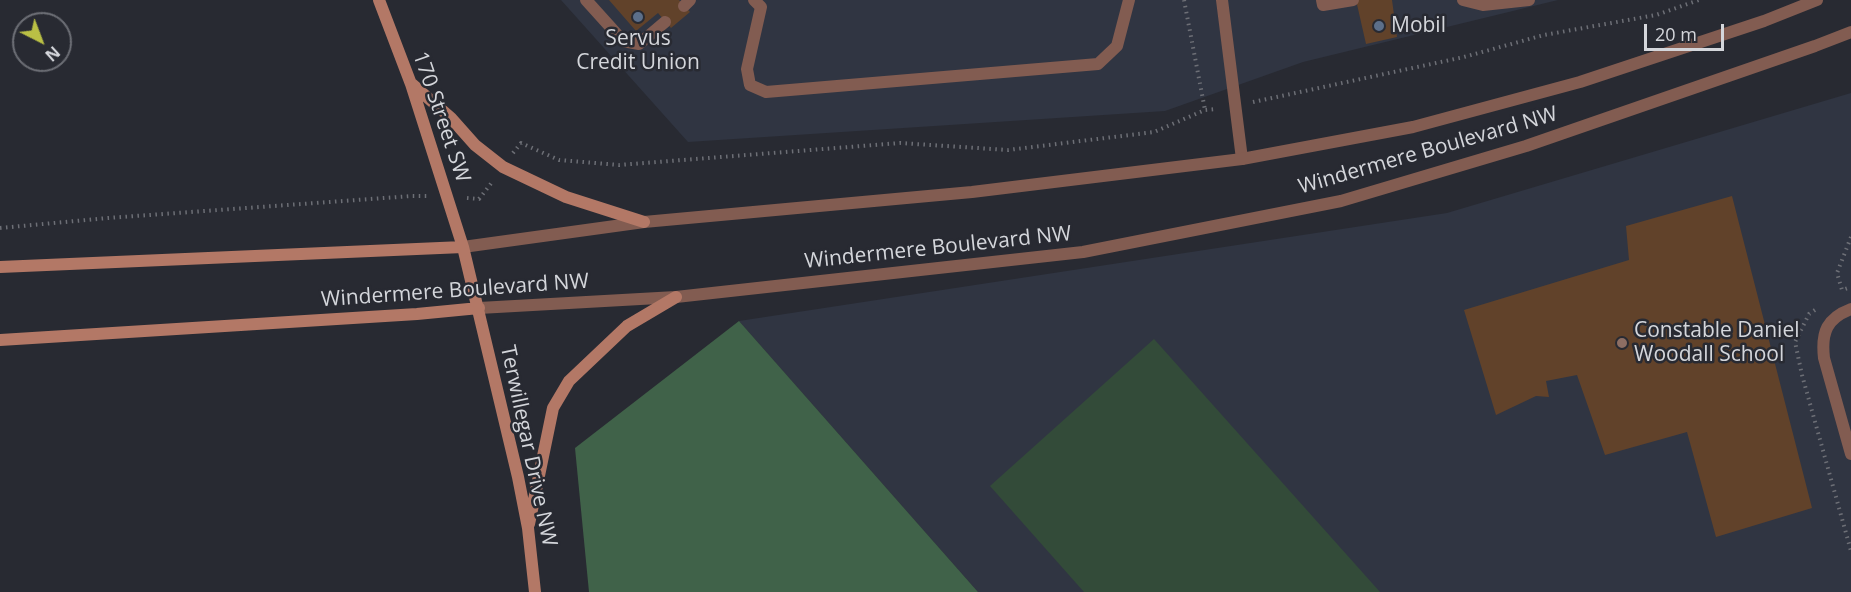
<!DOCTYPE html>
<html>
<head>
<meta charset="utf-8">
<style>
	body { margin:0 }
	#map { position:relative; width:1851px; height:592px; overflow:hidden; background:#282a32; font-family:"Open Sans",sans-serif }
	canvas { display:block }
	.north { position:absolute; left:12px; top:12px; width:60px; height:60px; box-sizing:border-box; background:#282a32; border:2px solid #6d6f76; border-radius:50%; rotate:138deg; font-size:16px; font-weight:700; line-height:24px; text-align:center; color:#d4d6db }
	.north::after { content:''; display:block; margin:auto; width:21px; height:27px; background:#bac045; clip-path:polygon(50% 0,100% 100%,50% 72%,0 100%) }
	.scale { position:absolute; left:1644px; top:24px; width:80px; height:27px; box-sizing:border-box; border:3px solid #d4d6db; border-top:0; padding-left:8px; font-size:18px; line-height:21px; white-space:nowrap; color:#d4d6db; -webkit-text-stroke:4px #282a32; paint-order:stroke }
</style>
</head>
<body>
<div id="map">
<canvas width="1851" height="592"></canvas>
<div class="north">N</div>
<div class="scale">20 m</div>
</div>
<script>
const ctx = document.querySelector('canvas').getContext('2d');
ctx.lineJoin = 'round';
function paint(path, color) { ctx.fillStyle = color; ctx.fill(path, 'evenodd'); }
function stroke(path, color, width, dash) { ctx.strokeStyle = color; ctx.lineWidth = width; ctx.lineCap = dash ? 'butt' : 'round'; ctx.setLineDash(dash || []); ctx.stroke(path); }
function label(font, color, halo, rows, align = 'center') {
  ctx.font = font + ' "Open Sans",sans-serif'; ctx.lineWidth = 5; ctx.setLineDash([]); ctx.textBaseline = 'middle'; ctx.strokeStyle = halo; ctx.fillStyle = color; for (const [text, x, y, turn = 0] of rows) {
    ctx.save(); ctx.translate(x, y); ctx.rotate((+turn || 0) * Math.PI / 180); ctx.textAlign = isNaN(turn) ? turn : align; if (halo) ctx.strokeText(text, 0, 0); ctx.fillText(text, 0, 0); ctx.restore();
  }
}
paint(new Path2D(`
	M561,0H1558L1303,62L1165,111L688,142Z
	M1851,93V592H978L739,321L1447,213Z`), '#303542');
paint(new Path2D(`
	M1154,339L1380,592H1084L990,486Z`), '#334b39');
paint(new Path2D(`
	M739,321L978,592H589L575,448Z`), '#406249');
paint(new Path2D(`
	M609,0H679L690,12L671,28L658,13L636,31Z
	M1356,0H1392L1397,37L1366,44Z
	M1732,196L1812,508L1716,537L1687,432L1605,455L1577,375L1546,381L1549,397L1536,396L1496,415L1464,310L1629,260L1626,226Z`), '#61422a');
stroke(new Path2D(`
	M1184,0L1205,110
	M1253,102L1464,57L1544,35L1656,15L1699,0
	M513,153L521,143L559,160L619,165L900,143L1008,150L1154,132L1205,110L1216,109
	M467,198L479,199L493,181
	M0,228L108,218L412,196H427
	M1851,237L1837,273L1842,290L1851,287
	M1815,310L1809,314L1795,342L1802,375L1851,551`), '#6d6f76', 4, [1.5, 4.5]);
stroke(new Path2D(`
	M586,0L623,41L639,44L665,22
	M754,0L761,7L747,69L750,85L766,92L1098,64L1117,46L1129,0
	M1222,0L1242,159
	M1322,0L1323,5L1353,0
	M1463,0L1483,5L1529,0
	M684,6L690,0
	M1851,309C1827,318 1821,332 1824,358L1851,454`), '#825c51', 12);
stroke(new Path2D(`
	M463,247L644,222L972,192L1242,159L1413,127L1580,82L1764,21L1817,0
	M479,308L676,297L1083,252L1341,201L1526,146L1815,46L1851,32`), '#825c51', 12);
stroke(new Path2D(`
	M379,0L411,84L463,247L518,477L528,528L535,592
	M412,84L451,118L475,145L503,167L566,197L644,222
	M0,267L463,247
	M0,340L417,314L479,308
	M529,524L553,408L569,381L627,326L676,297`), '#b37866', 12);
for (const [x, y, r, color] of [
	[638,17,6,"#5c6f8a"],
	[1379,26,6,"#5c6f8a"],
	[1622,343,6,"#8d6e63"]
]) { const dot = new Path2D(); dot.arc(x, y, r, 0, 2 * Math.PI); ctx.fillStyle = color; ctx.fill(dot); stroke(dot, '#282a32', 2); }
label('21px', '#d4d6db', '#282a32', [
	["Mobil",1391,26],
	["Servus",638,39,"center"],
	["Credit Union",638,63,"center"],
	["Constable Daniel",1634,331],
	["Woodall School",1634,355]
], 'left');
label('21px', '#d4d6db', '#282a32', [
	["170 Street SW",441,117,71],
	["Windermere Boulevard NW",1428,151,-16],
	["Windermere Boulevard NW",938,248,-6],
	["Windermere Boulevard NW",455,291,-4],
	["Terwillegar Drive NW",528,446,78]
]);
</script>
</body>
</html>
